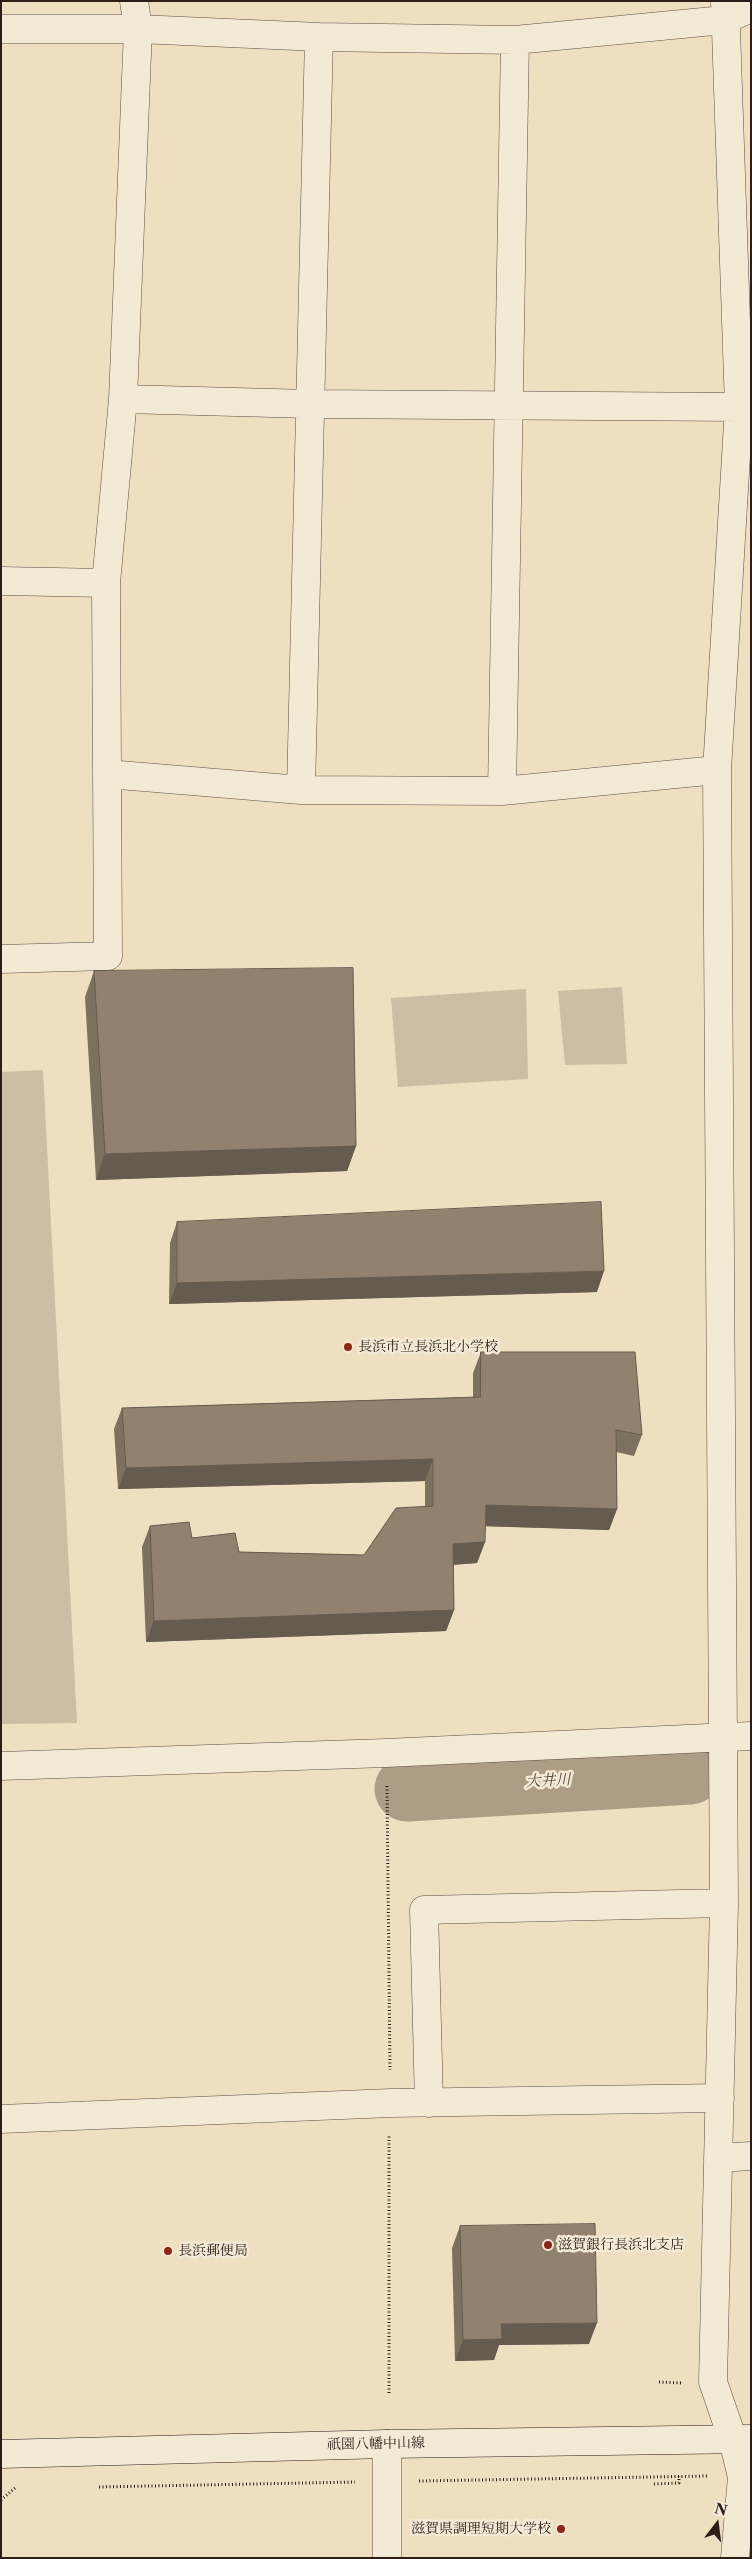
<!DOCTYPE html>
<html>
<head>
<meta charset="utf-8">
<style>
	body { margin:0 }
	#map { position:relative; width:752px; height:2559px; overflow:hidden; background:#eddfbf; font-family:"Libre Caslon Text",serif }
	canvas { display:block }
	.frame { position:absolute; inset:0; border:2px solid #2c1d18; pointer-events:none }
	.north { position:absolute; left:692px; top:2499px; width:50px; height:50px; -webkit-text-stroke:4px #f3ead5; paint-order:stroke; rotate:15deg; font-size:14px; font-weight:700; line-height:20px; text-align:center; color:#2c1d18 }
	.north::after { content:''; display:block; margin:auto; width:18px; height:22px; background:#2c1d18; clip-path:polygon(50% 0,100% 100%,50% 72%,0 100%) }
</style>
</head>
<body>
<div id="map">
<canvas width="752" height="2559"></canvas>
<div class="frame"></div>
<div class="north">N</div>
</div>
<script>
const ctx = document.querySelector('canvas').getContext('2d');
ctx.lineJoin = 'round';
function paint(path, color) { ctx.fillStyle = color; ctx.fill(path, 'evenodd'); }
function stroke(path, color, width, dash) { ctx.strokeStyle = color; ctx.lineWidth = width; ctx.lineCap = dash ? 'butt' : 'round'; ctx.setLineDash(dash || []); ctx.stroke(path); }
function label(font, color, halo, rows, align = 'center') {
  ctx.font = font + ' "Libre Caslon Text","Noto Serif JP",serif'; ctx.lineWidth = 5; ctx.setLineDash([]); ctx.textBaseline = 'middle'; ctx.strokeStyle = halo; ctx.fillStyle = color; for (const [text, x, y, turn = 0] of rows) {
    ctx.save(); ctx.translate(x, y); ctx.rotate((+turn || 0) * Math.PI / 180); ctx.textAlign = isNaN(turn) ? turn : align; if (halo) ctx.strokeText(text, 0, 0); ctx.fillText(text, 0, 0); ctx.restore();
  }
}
paint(new Path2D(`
	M622,987L627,1064L565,1065L558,991Z
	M526,989L528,1079L398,1087L391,998Z
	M43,1070L77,1723L1,1724V1072Z`), '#ccbea3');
stroke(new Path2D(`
	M407,1789L690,1772`), '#ab9d86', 65);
const minor = new Path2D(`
	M725,1L739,407L717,770L724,1903L713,2382L733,2440L742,2477L735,2558
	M1,29H138L319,37L515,40L724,20L751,8
	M123,399L310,404L739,407
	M1,581L106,583
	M107,774L301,790L502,791L717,770
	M301,790L319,37
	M502,791L515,40
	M1,959L108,956L106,583L123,399L138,29L134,1
	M1,1766L386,1753L751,1736
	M429,2103L424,1910L724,1903
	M1,2119L391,2103L720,2098
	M718,2158L751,2156
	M387,2444V2558`);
const secondary = new Path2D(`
	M1,2454L387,2444L751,2439`);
stroke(minor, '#5c4e42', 29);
stroke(secondary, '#2c1d18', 29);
stroke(new Path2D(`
	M387,1786L390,2070
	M659,2382L681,2383
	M389,2393V2136
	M419,2481L708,2476
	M654,2484L679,2483V2476
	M99,2487L355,2482
	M1,2500L15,2488`), '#2c1d18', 3, [1, 2.5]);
stroke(minor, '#f3ead5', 28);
stroke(secondary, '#f3ead5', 28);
paint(new Path2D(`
	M94,971L356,1146L347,1171L96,1180L85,997Z
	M177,1222L597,1292L169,1304L170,1243Z
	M481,1352L642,1435L634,1456L616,1452L617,1509L609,1530L485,1526V1542L477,1563L453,1565L454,1610L446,1631L146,1642L142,1547L150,1526L192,1538L239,1552L364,1555L425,1507V1481L118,1489L114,1429L122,1408L473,1397V1373Z
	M460,2226L589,2344L499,2345L494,2360L455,2361L452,2248Z`), '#7c705f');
paint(new Path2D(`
	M356,1146L347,1171L96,1180L105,1154Z
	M604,1271L597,1292L169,1304L177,1283Z
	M433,1459L425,1481L118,1489L126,1468Z
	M486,1505L617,1509L609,1530L478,1526Z
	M485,1542L477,1563L445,1565L453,1544Z
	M454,1610L446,1631L146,1642L154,1621Z
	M597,2323L589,2344L499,2345L494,2360L455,2361L463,2340L501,2324Z`), '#655b4e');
const building = new Path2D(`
	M353,968L356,1146L105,1154L94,971Z
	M601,1202L604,1271L177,1283V1222Z
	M481,1352H635L642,1435L616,1430L617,1509L486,1505L485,1542L453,1544L454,1610L154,1621L150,1526L189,1522L192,1538L235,1533L239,1552L364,1555L396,1508L433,1506V1459L126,1468L122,1408L480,1397Z
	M595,2224L597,2323L501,2324L502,2339L463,2340L460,2226Z`);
paint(building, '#90826f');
stroke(building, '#655b4e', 1);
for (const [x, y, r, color] of [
	[348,1347,5,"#8f2418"],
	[548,2245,5,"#8f2418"],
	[168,2251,5,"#8f2418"],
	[561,2529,5,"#8f2418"]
]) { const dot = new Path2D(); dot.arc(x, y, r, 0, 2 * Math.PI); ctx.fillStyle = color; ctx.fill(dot); stroke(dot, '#f3ead5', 2); }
label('14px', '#2c1d18', '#f3ead5', [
	["長浜市立長浜北小学校",358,1347],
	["滋賀銀行長浜北支店",558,2245],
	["長浜郵便局",178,2251],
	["滋賀県調理短期大学校",551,2529,"right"]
], 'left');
label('14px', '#2c1d18', '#f3ead5', [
	["祇園八幡中山線",376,2444,-1]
]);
label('italic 15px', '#584a3e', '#f3ead5', [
	["大井川",548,1781,-3]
]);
</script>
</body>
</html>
